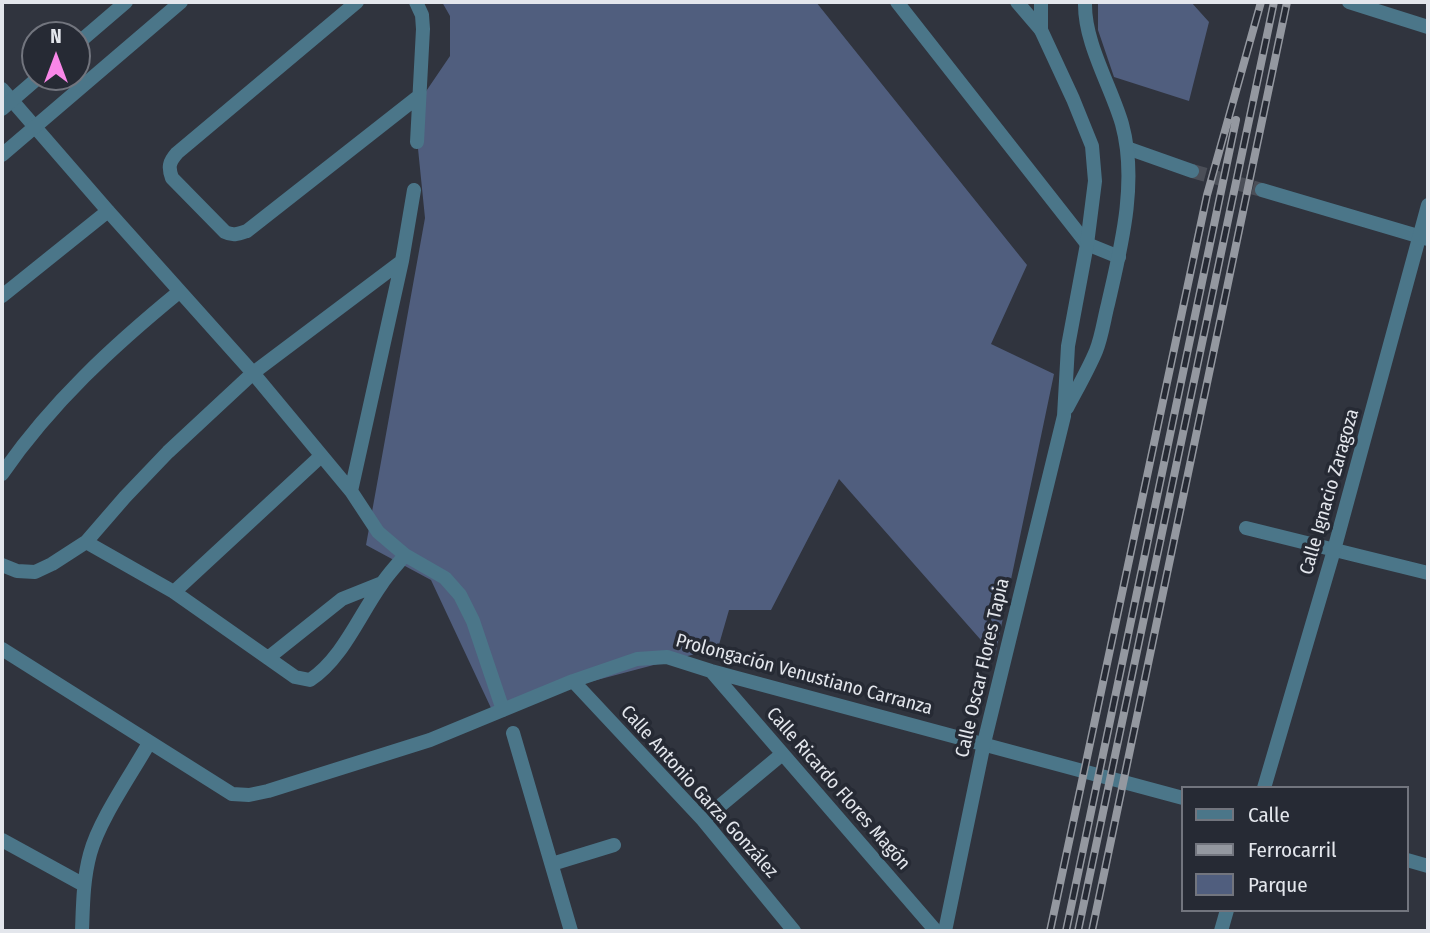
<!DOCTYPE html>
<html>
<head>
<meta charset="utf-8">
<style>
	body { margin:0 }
	#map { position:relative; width:1430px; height:933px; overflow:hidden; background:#30343e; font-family:"Fira Sans Condensed",sans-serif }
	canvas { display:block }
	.frame { position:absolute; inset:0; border:4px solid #e3e6ec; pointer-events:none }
	.legend { position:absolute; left:1181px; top:786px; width:228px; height:126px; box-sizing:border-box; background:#262a34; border:2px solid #72757e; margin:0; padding:9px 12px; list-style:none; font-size:21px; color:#e3e6ec }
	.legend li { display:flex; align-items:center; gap:14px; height:35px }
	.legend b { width:35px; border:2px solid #72757e }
	.north { position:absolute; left:21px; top:21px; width:70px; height:70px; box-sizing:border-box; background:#262a34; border:2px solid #72757e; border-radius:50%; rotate:0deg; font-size:19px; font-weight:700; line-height:28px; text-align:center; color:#e3e6ec }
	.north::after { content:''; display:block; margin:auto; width:24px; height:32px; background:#f987e8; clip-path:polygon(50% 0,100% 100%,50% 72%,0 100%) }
</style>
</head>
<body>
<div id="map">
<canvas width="1430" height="933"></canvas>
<div class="frame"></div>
<ul class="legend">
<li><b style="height:9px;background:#4b7689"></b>Calle</li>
<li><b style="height:9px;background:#9498a0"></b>Ferrocarril</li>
<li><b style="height:19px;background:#505e7e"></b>Parque</li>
</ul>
<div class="north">N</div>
</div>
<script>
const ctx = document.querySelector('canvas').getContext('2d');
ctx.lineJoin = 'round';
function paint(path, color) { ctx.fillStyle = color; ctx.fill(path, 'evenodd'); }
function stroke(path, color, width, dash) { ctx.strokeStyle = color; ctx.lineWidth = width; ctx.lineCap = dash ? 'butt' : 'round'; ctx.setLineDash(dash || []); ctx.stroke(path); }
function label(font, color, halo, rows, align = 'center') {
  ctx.font = font + ' "Fira Sans Condensed",sans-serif'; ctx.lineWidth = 7; ctx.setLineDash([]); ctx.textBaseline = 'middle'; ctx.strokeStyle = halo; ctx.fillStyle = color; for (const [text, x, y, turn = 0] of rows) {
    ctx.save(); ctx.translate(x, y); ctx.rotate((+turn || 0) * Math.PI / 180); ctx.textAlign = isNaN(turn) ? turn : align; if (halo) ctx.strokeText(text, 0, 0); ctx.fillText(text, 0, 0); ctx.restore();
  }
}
paint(new Path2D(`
	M442,2H816L1027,265L991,344L1054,374L995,656L839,479L771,610H729L718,648L491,708L431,580L366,545L425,218L414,109L450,56V16Z
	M1098,2H1191L1209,22L1189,101L1114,77L1098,30Z`), '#505e7e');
stroke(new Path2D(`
	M1192,171L1262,190`), '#4b4f58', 14, [14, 7]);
stroke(new Path2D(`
	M357,2L177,153C169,162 168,167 172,178L225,232C233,236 238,234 247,231L419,96
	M416,2L422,15L423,29L417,142
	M897,2L1087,244L1119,257
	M1017,2L1041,30
	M1349,2L1428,27
	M2,89L108,211L253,373L351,491L378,532L405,555L445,578L460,595L473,621L503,710
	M1127,148L1192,171
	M1262,190L1428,239
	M2,296L108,211
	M2,474C51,403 113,346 179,292
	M351,491L402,261L414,190
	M1246,528L1428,573
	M86,542L174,592L295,677L310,680C342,659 359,616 381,585C388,574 397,565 405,555
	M2,565L17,571L35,572L52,564L86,542L125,497L168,452L253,373L402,261
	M174,592L321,456
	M2,649L232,794L249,795L268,791L430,740L573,681L637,659L667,657L711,671L1183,798
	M268,658L342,599L382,583
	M711,671L936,931
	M573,681L703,820L794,931
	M513,733L571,931
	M703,820L781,755
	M2,840L84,885
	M1407,860L1428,866
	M552,864L614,845
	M82,931C83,905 83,880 90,854C99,820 131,775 149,743`), '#4b7689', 14);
stroke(new Path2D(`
	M77,44L126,2
	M2,109L39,77
	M2,155L181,2
	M1067,408C1077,389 1088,370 1096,351C1102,336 1104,319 1108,304C1121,247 1138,182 1122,124C1111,86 1084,43 1085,2
	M1264,788L1334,550L1428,205
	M945,931L984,743L1064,416L1068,346L1087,244L1095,181L1092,146L1073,99L1041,30V2
	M1221,931L1227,910`), '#4b7689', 14);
const rail = new Path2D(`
	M1050,931L1207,195L1261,2
	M1066,931L1236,120
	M1078,931L1274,2
	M1092,931L1287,2`);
stroke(rail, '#9498a0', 8);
stroke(rail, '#262a34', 5, [16]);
label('19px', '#e3e6ec', '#262a34', [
	["Calle Ignacio Zaragoza",1330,492,-74],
	["Calle Oscar Flores Tapia",983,668,-77],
	["Prolongación Venustiano Carranza",804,675,15],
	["Calle Ricardo Flores Magón",838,789,49],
	["Calle Antonio Garza González",699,792,48]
]);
</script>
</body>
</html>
